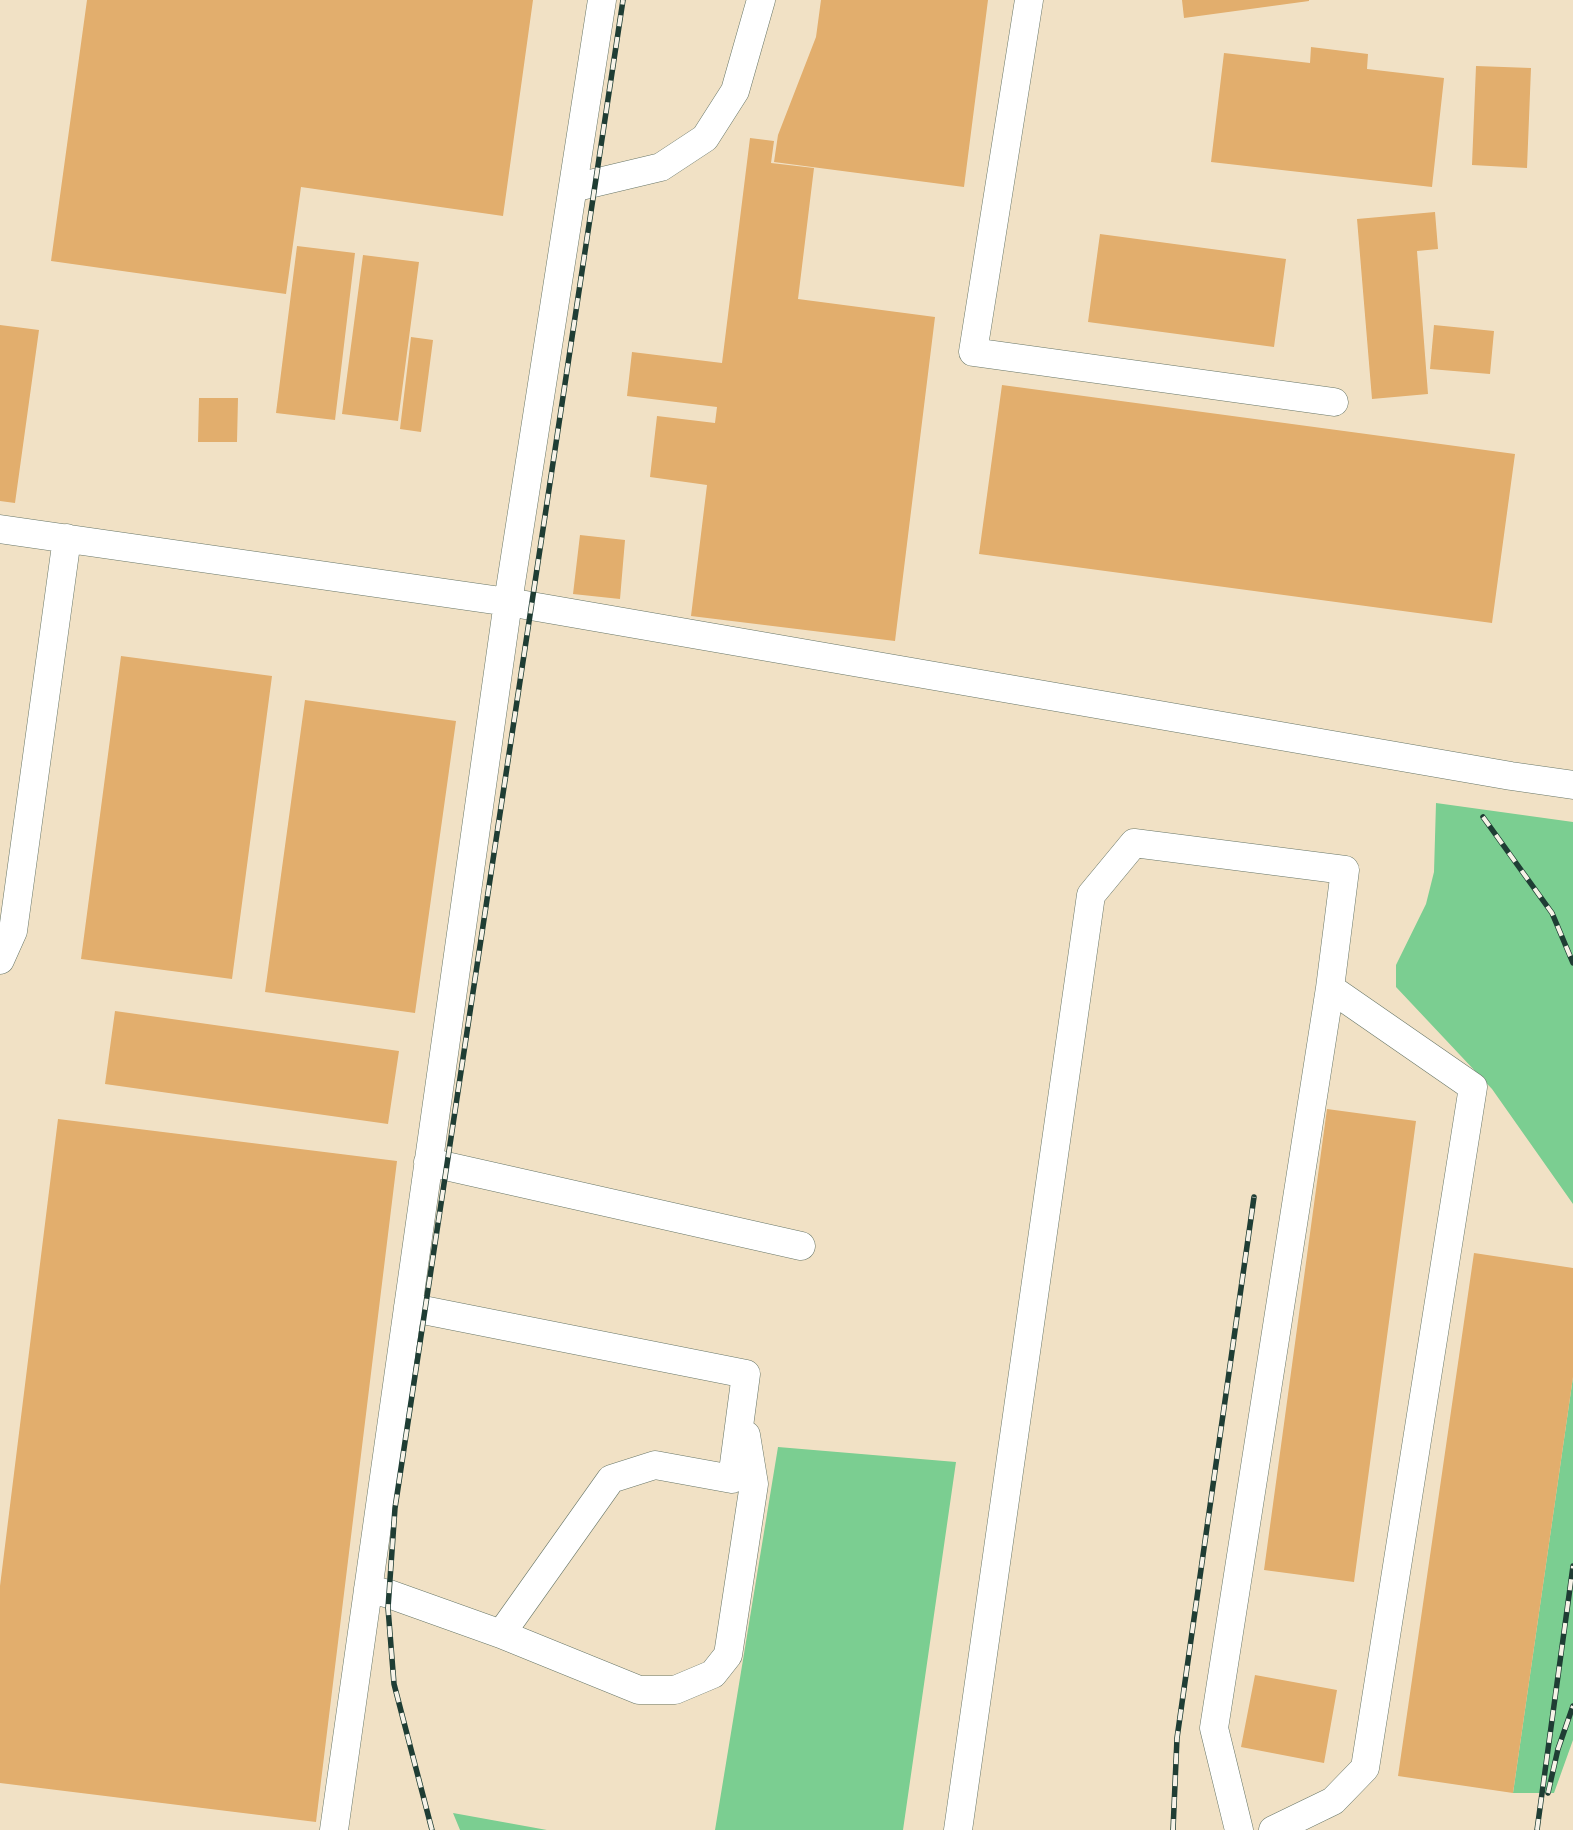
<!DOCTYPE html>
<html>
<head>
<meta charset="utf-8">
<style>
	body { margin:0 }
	canvas { display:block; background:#f1e1c5 }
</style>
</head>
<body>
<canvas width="1573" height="1830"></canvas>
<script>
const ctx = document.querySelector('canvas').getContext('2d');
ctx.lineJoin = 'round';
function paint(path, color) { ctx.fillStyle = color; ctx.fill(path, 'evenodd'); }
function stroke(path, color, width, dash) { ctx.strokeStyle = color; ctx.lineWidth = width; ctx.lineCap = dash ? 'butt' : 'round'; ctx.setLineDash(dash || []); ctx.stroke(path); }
paint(new Path2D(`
	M1436,803L1573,822V1204L1492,1089L1396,987V965L1426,904L1434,872Z
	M1573,1377V1740L1554,1793H1513Z
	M778,1447L956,1462L903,1830H715Z
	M453,1813L547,1830H460Z`), '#7bce91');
paint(new Path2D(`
	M87,0H533L503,216L301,187L286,294L51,261Z
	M821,0H988L964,187L774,162L778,135L816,37Z
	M1182,0H1309V1L1184,18Z
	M1311,47L1368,54L1367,69L1444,78L1432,187L1211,162L1224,53L1310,63Z
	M1476,66L1531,68L1527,168L1472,165Z
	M750,138L774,141L771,163L814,168L798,299L935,317L895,641L691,616L707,485L650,477L657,416L715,423L717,407L627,396L632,352L722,363Z
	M1435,212L1438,249L1417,251L1428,394L1372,399L1357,219Z
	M1100,234L1286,259L1274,347L1088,322Z
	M297,246L355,253L335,420L276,413Z
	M363,255L419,262L398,421L342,414Z
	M0,325L39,330L15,503L0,501Z
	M1434,325L1494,331L1490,374L1430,369Z
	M411,337L433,340L421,432L400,429Z
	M1002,385L1515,454L1492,623L979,554Z
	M199,398H238L237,442H198Z
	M580,535L625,540L620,599L573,594Z
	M121,656L272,676L232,979L81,959Z
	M305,700L456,721L415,1013L265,992Z
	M115,1011L399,1051L388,1124L105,1084Z
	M1327,1109L1416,1121L1354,1582L1264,1570Z
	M58,1119L397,1161L316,1822L0,1783V1586Z
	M1474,1253L1573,1268V1377L1513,1793L1398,1776Z
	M1255,1675L1337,1690L1324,1763L1241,1747Z`), '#e2ae6d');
const minor = new Path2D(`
	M1029,0L973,352L1334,402
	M573,188L661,167L705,138L735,91L761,0
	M0,529L508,602L1511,776L1573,785
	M0,960L13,931L67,538
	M428,1162L801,1246
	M368,1589L389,1594L501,1634L611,1479L655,1465L732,1479L746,1374L408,1307
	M501,1634L639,1690H675L713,1674L728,1655L754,1484L746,1435
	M334,1830L508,602L602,0
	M958,1830L1091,895L1134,843L1345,870L1330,988
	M1239,1830L1214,1728L1330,988L1473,1087L1365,1768L1333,1801L1273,1830`);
stroke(minor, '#687667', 29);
stroke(minor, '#fff', 28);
const rail = new Path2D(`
	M1483,817L1552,913L1573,963
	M1548,1793L1558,1749L1573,1706
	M432,1830L394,1684L388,1608L395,1508L623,0
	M1173,1830L1177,1738L1254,1197
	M1537,1830L1573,1566`);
stroke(rail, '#1f3d34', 5.5);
stroke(rail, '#f7f3e8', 4, [11]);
</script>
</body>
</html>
